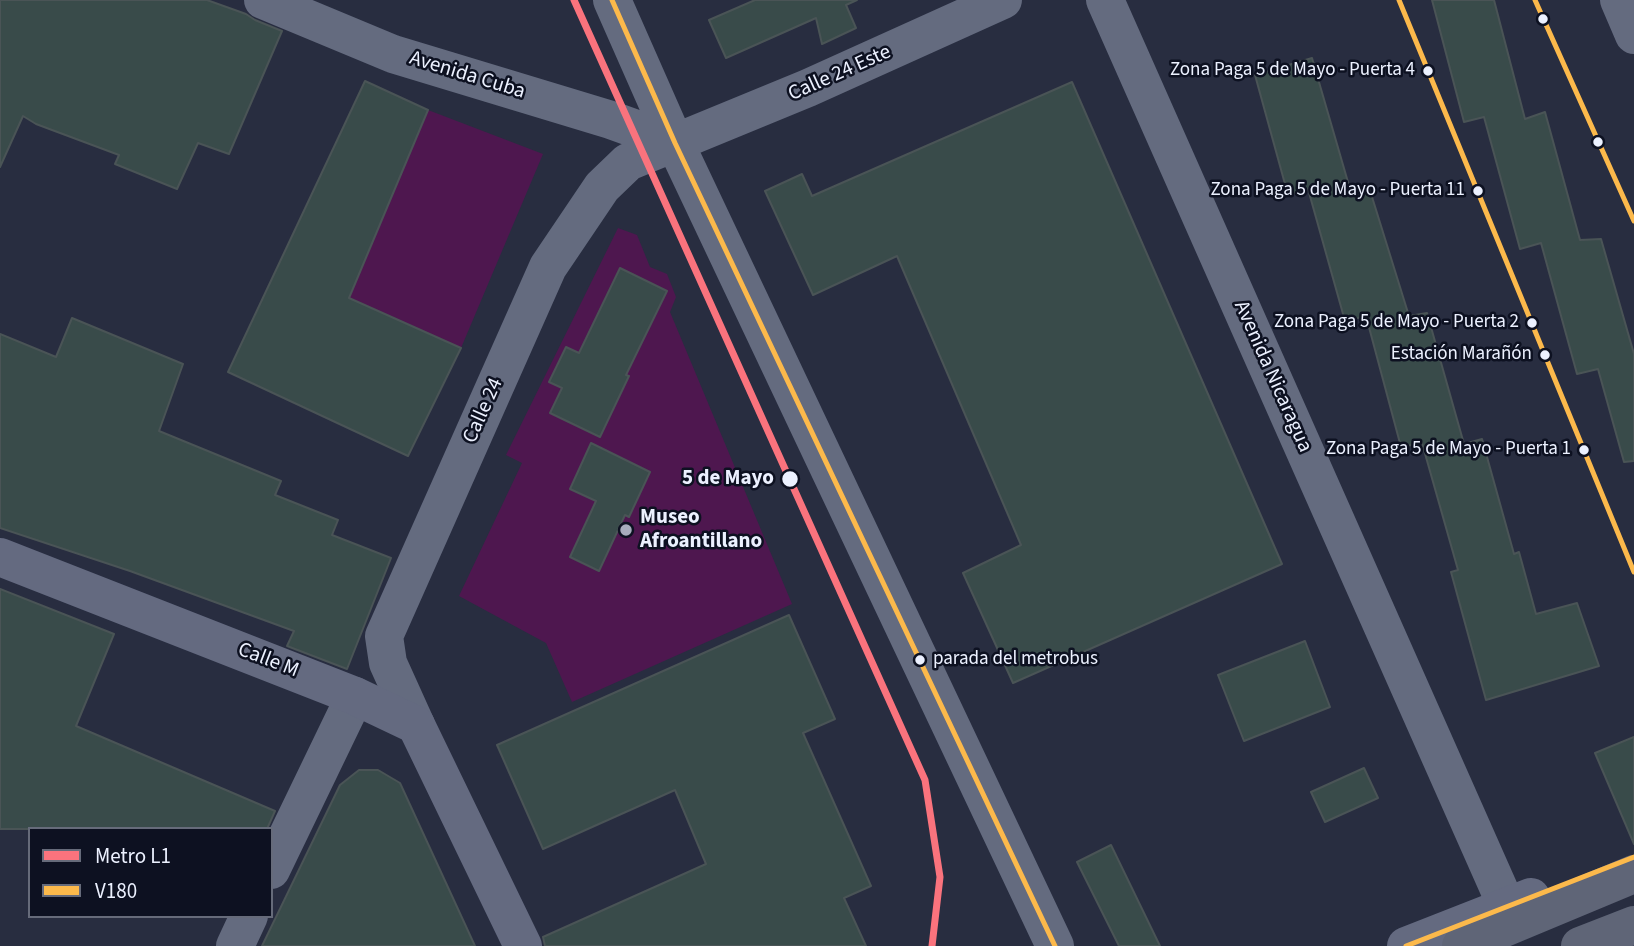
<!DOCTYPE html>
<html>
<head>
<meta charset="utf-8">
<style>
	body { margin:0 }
	#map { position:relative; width:1634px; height:946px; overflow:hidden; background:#282d40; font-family:"Source Sans 3",sans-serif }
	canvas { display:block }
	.legend { position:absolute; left:28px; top:827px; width:245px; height:91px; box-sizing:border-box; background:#0d1121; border:2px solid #666b7a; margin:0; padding:9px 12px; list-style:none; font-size:21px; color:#ecf1ff }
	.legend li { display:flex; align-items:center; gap:14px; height:35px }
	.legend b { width:35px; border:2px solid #666b7a }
</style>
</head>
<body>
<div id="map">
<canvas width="1634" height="946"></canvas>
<ul class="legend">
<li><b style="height:9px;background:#fa737d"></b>Metro L1</li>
<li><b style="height:9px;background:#fcb94b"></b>V180</li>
</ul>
</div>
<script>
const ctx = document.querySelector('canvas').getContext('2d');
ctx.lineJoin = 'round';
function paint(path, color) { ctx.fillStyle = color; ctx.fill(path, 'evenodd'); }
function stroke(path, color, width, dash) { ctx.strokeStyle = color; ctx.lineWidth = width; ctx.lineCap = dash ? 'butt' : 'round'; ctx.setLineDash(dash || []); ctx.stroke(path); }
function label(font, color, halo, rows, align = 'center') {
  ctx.font = font + ' "Source Sans 3",sans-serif'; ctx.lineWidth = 5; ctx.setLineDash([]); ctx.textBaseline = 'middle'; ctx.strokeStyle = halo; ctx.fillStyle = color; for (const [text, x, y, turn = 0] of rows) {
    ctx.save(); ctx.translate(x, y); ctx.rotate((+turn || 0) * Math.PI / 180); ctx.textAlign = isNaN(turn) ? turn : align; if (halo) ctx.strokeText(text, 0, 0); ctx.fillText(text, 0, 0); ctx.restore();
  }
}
paint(new Path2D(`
	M428,110L543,154L461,348L349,298Z
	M618,228L637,235L650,267L667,274L676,297L670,312L792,604L572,702L546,643L459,596L522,463L506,455Z`), '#4e174f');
const building = new Path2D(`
	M0,0H207L246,14L255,20L282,31L229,154L198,143L177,189L115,164L119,155L36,124L23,116L0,167Z
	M755,0H857L846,5L856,28L822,44L816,18L726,58L709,20Z
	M1432,0H1494L1525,119L1545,112L1580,240L1601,239L1634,354V461L1624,462L1598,369L1577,374L1541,243L1520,249L1484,117L1464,122Z
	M1312,58L1350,189L1368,184L1409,316L1427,313L1464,444L1482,439L1514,554L1519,552L1536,614L1577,603L1599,666L1486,700L1451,572L1458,570L1422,443L1401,447L1366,316L1345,321L1308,189L1288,195L1255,75Z
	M365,81L428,110L349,298L461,348L408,456L228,372Z
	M1072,82L1282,564L1013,683L963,573L1021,545L897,256L813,295L765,191L802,174L812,196Z
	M620,268L667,291L626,375L629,376L600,437L550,413L562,388L549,382L566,347L579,353Z
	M72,318L183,364L159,431L281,481L275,495L338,520L332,535L391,558L347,669L287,646L294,631L130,571L0,528V334L56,357Z
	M591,443L650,472L629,517L625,515L599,571L570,557L596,501L570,489Z
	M0,589L114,634L76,726L275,811L267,829H0Z
	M789,615L835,719L803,733L871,886L844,898L866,946H545L543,937L706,864L675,790L543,849L497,745Z
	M1305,641L1330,707L1244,741L1218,675Z
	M1634,737V844L1595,753Z
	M1364,768L1378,798L1325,822L1311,792Z
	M359,770H378L400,783L475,946H262L340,785Z
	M1111,845L1160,946H1119L1077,862Z`);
paint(building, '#394b4a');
stroke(building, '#4a5456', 2);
stroke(new Path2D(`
	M263,0L393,54L611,120L675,143
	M612,0L675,143L1055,946
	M1105,0L1507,907
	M1619,0L1634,35
	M416,725L388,663L384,636L548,267L602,187L628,162L808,88L1003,0
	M271,870L355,696
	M235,946L249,916`), '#646b7f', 38);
stroke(new Path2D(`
	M0,557L355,696L416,725L523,946
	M1406,946L1531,897`), '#646a80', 38);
stroke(new Path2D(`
	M1461,946L1634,874
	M1580,946L1634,925`), '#5f6577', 38);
stroke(new Path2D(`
	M612,0L675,143L1055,946
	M1399,0L1634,572
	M1535,0L1634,221
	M1406,946L1634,857`), '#fcb94b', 5);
stroke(new Path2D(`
	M574,0L925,780L940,877L932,946`), '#fa737d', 7);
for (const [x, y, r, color] of [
	[1543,19,6,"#ecf1ff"],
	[1428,71,6,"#ecf1ff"],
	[1598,142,6,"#ecf1ff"],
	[1478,191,6,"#ecf1ff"],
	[1532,323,6,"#ecf1ff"],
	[1545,355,6,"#ecf1ff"],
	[1584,450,6,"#ecf1ff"],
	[790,479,9,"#ecf1ff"],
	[626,530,7,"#a7acbc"],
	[920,660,6,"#ecf1ff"]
]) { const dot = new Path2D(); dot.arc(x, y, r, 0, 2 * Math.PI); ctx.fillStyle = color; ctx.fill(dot); stroke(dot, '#0d1121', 2.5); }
label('19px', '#ecf1ff', '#0d1121', [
	["Zona Paga 5 de Mayo - Puerta 4",1415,71],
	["Zona Paga 5 de Mayo - Puerta 11",1465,191],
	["Zona Paga 5 de Mayo - Puerta 2",1519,323],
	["Estación Marañón",1532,355],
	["Zona Paga 5 de Mayo - Puerta 1",1571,450],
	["parada del metrobus",933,660,"left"]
], 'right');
label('21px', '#ecf1ff', '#0d1121', [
	["Calle 24 Este",840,74,-24],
	["Avenida Cuba",467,76,17],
	["Avenida Nicaragua",1272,377,66],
	["Calle 24",484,411,-66],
	["Calle M",268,661,21]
]);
label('bold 21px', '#ecf1ff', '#0d1121', [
	["5 de Mayo",774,479]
], 'right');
label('bold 21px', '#ecf1ff', '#0d1121', [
	["Museo",640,518],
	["Afroantillano",640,542]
], 'left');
</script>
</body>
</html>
